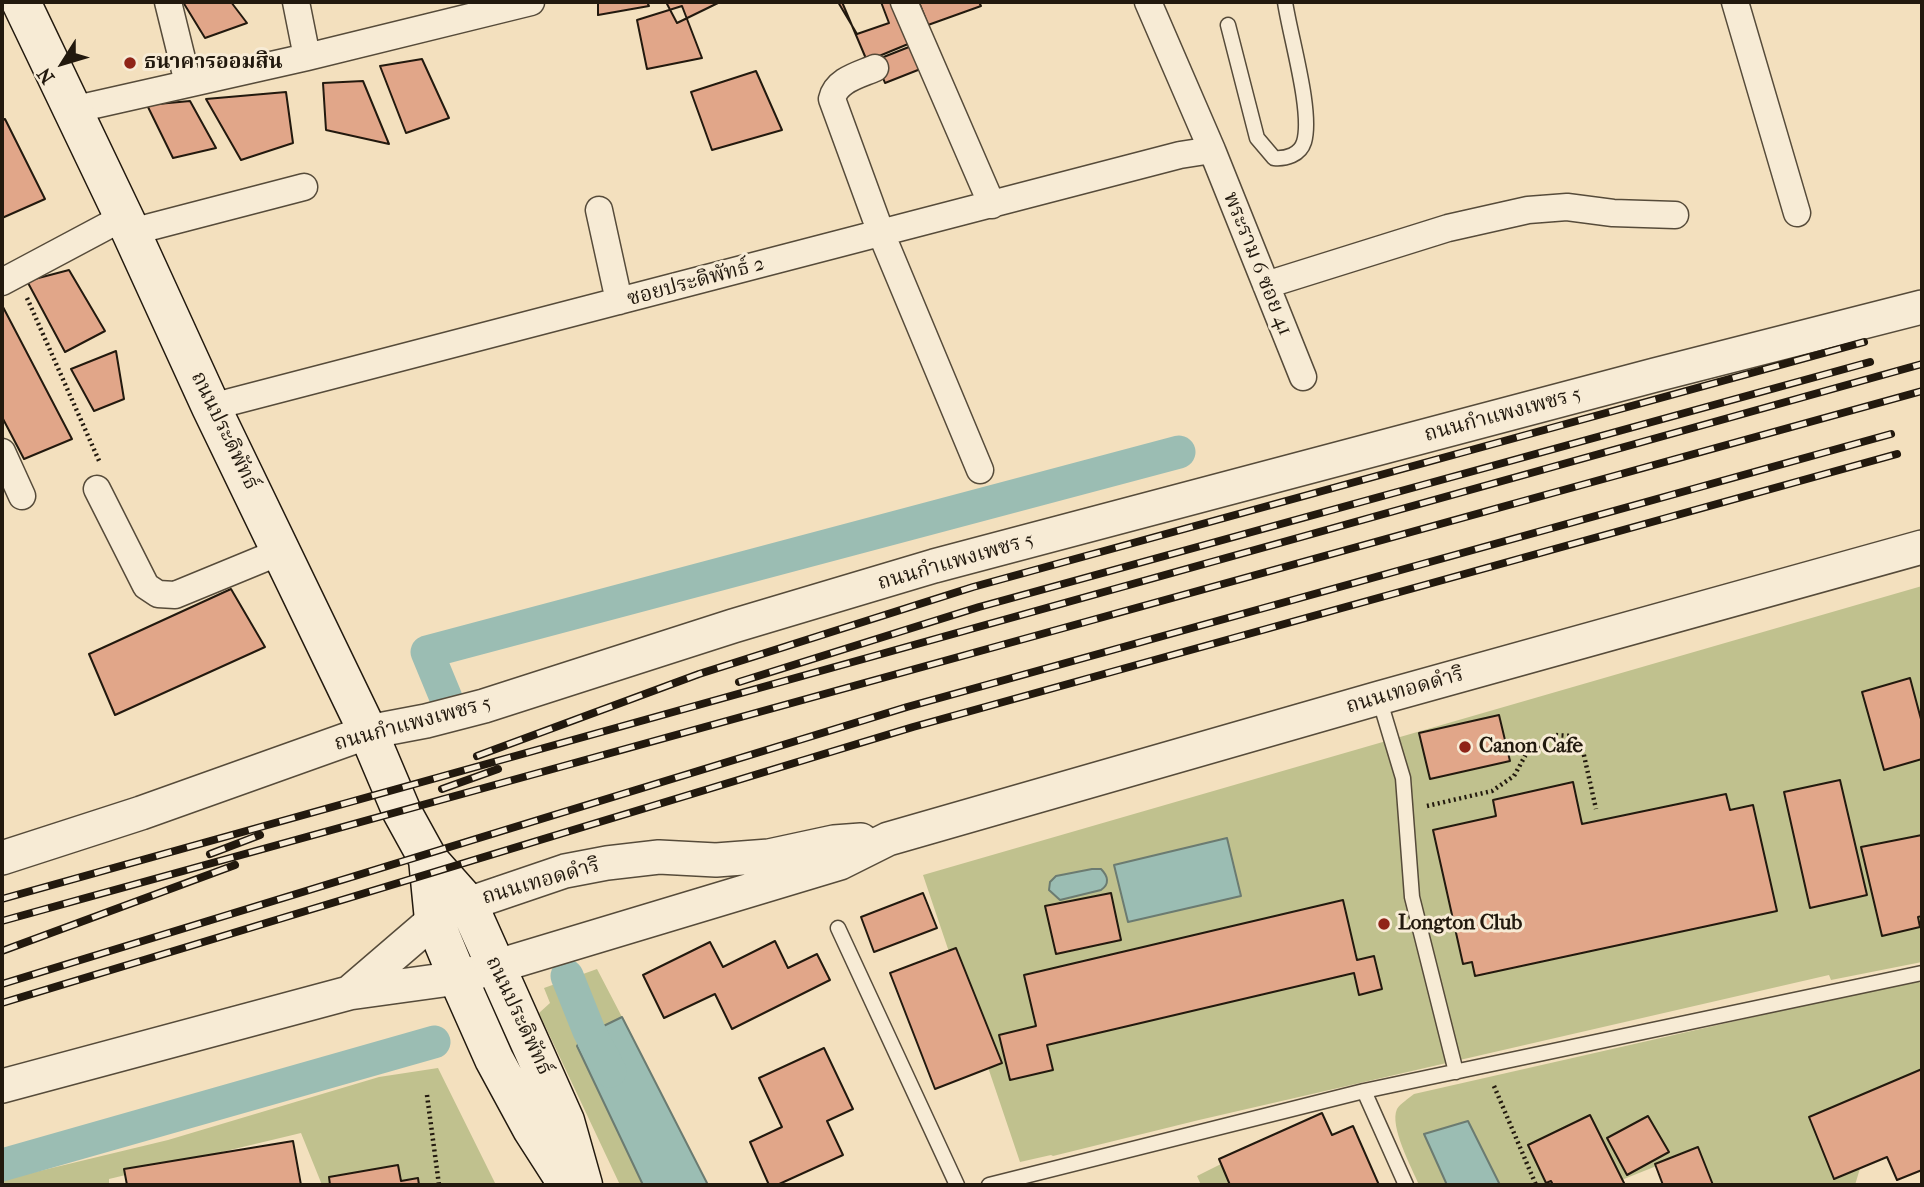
<!DOCTYPE html>
<html>
<head>
<meta charset="utf-8">
<style>
	body { margin:0 }
	#map { position:relative; width:1924px; height:1187px; overflow:hidden; background:#f3e0be; font-family:"IM FELL French Canon",serif }
	canvas { display:block }
	.frame { position:absolute; inset:0; border:4px solid #22190e; pointer-events:none }
	.north { position:absolute; left:28px; top:28px; width:70px; height:70px; -webkit-text-stroke:5px #f7ebd5; paint-order:stroke; rotate:233deg; font-size:19px; font-weight:700; line-height:28px; text-align:center; color:#22190e }
	.north::after { content:''; display:block; margin:auto; width:24px; height:32px; background:#22190e; clip-path:polygon(50% 0,100% 100%,50% 72%,0 100%) }
</style>
</head>
<body>
<div id="map">
<canvas width="1924" height="1187"></canvas>
<div class="frame"></div>
<div class="north">N</div>
</div>
<script>
const ctx = document.querySelector('canvas').getContext('2d');
ctx.lineJoin = 'round';
function paint(path, color) { ctx.fillStyle = color; ctx.fill(path, 'evenodd'); }
function stroke(path, color, width, dash) { ctx.strokeStyle = color; ctx.lineWidth = width; ctx.lineCap = dash ? 'butt' : 'round'; ctx.setLineDash(dash || []); ctx.stroke(path); }
function label(font, color, halo, rows, align = 'center') {
  ctx.font = font + ' "IM FELL French Canon","Noto Serif Thai",serif'; ctx.lineWidth = 6; ctx.setLineDash([]); ctx.textBaseline = 'middle'; ctx.strokeStyle = halo; ctx.fillStyle = color; for (const [text, x, y, turn = 0] of rows) {
    ctx.save(); ctx.translate(x, y); ctx.rotate((+turn || 0) * Math.PI / 180); ctx.textAlign = isNaN(turn) ? turn : align; if (halo) ctx.strokeText(text, 0, 0); ctx.fillText(text, 0, 0); ctx.restore();
  }
}
paint(new Path2D(`
	M1922,586V962L1831,980L1829,975L1199,1120L1053,1156L1051,1155L1020,1162L923,875Z
	M597,969L622,1017L577,1047L643,1185H620L539,1013L550,1003L544,988Z
	M1916,980L1922,984V1149L1864,1155L1855,1185H1698L1684,1155L1609,1185H1500L1481,1147L1424,1134L1447,1185H1419C1412,1168 1389,1126 1397,1109C1401,1103 1408,1099 1414,1094Z
	M438,1068L496,1185H322L301,1133L109,1179V1185H2V1180L168,1140L379,1077Z
	M1221,1164L1230,1185H1201L1197,1176Z`), '#c0c18e');
const water = new Path2D(`
	M1227,838L1241,896L1128,922L1114,865Z
	M1092,869H1101C1108,876 1110,884 1101,890L1060,900L1049,890L1050,882L1056,876Z
	M622,1017L708,1185H643L577,1046L583,1036Z
	M1468,1121L1500,1185H1447L1424,1134Z`);
paint(water, '#9bbdb3');
stroke(water, '#6b7b71', 2);
stroke(new Path2D(`
	M446,698L427,652L1179,452
	M567,976L589,1031L610,1071
	M2,1165L434,1042`), '#9bbdb3', 33);
const building = new Path2D(`
	M183,2H231L247,23L205,38Z
	M598,2H647L649,6L598,15Z
	M666,2H720L677,23Z
	M838,2H881L889,23L857,34Z
	M842,2H896L913,42L867,61Z
	M919,2H979L981,6L928,25Z
	M682,6L702,58L647,69L637,20Z
	M914,45L923,68L885,83L876,60Z
	M422,59L449,118L406,133L380,66Z
	M756,71L782,130L712,150L691,92Z
	M363,81L389,144L326,130L323,83Z
	M286,92L293,143L241,160L206,99Z
	M190,101L216,148L173,158L147,105Z
	M5,119L45,199L2,218V120Z
	M69,270L105,331L65,352L27,281Z
	M3,307L72,439L24,459L2,417Z
	M116,351L124,399L94,411L71,369Z
	M231,589L265,647L115,715L89,654Z
	M1910,678L1922,723V759L1884,770L1862,692Z
	M1499,715L1510,761L1430,779L1419,733Z
	M1840,780L1867,895L1810,908L1784,792Z
	M1573,782L1582,824L1726,794L1730,810L1753,805L1777,911L1475,976L1472,962L1463,964L1433,830L1496,816L1493,800Z
	M1922,835V916L1918,917L1920,927L1882,936L1861,847Z
	M923,893L937,928L874,952L861,917Z
	M1111,893L1121,940L1056,954L1045,906Z
	M1343,900L1357,960L1374,956L1382,989L1359,995L1354,973L1047,1045L1053,1070L1010,1080L999,1035L1036,1026L1024,975Z
	M775,941L788,968L817,954L830,980L732,1029L715,994L664,1018L643,975L710,942L723,967Z
	M956,948L1002,1063L935,1089L890,973Z
	M824,1048L853,1109L827,1121L843,1155L777,1185H769L750,1142L782,1127L759,1078Z
	M1922,1069V1170L1897,1180L1887,1157L1834,1179L1809,1117Z
	M1322,1113L1332,1135L1353,1126L1379,1185H1230L1219,1159Z
	M1590,1115L1625,1185H1553L1551,1181L1546,1183L1528,1145Z
	M1648,1116L1669,1152L1627,1175L1607,1138Z
	M293,1141L301,1185H127L124,1169Z
	M1698,1147L1713,1185H1663L1655,1164Z
	M398,1165L401,1181L418,1178L419,1185H330L329,1177Z`);
paint(building, '#e1a689');
stroke(building, '#22190e', 2);
const service = new Path2D(`
	M1228,25L1257,138L1274,158C1286,159 1300,155 1304,142C1313,112 1290,36 1285,2
	M1379,698L1403,778L1412,897L1456,1072
	M838,928L957,1185
	M1364,1091L1406,1185
	M989,1185L1364,1091L1922,973`);
const minor = new Path2D(`
	M168,2L188,83
	M296,2L307,57
	M904,2L992,205
	M1148,2L1212,150L1303,377
	M1735,2L1797,213
	M875,68C859,75 836,80 832,99L881,233L980,470
	M72,110L307,57L531,2
	M599,210L619,301
	M131,232L304,187
	M2,282L124,217
	M1266,285L1448,228L1528,210L1567,207L1613,213L1675,215
	M211,407L1180,155L1212,150
	M2,452L22,496
	M97,489L146,586L158,594L175,595L282,551`);
const tertiary = new Path2D(`
	M2,858L141,813L368,732L426,721L484,706L733,626L934,566L1655,375L1922,307
	M349,993L434,920L468,904L565,871L607,863L659,857L716,860L769,856L834,842L861,840
	M2,1086L349,993L458,978L840,863L888,839L1379,698L1922,547`);
const secondary = new Path2D(`
	M21,2L131,232L211,407L368,732L401,810L428,859L468,904L565,1121L583,1185
	M428,859L434,920L458,978L494,1059L532,1129L568,1185`);
stroke(service, '#564b3a', 17);
stroke(minor, '#564b3a', 29);
stroke(tertiary, '#564b3a', 36);
stroke(secondary, '#22190e', 41);
stroke(new Path2D(`
	M27,298L100,463
	M1427,806L1492,791L1514,776L1525,756L1554,735L1572,736L1583,751L1596,809
	M1494,1086L1536,1185
	M427,1095L439,1185`), '#22190e', 4.5, [2, 3.5]);
stroke(service, '#f7ebd5', 14);
stroke(minor, '#f7ebd5', 26);
stroke(tertiary, '#f7ebd5', 33);
stroke(secondary, '#f7ebd5', 38);
const rail = new Path2D(`
	M739,682L979,607L1870,362
	M477,756L699,674L973,587L1864,342
	M442,789L498,769
	M210,854L260,835
	M2,899L1922,364
	M2,921L1922,391
	M2,951L235,865
	M2,984L907,707L1891,434
	M2,1003L913,727L1897,454`);
stroke(rail, '#22190e', 8);
stroke(rail, '#f7ebd5', 5, [16]);
for (const [x, y, r, color] of [
	[130,63,7,"#8f2418"],
	[1465,747,7,"#8f2418"],
	[1384,924,7,"#8f2418"]
]) { const dot = new Path2D(); dot.arc(x, y, r, 0, 2 * Math.PI); ctx.fillStyle = color; ctx.fill(dot); stroke(dot, '#f7ebd5', 2.5); }
label('bold 21px', '#22190e', '#f7ebd5', [
	["ธนาคารออมสิน",144,63],
	["Canon Cafe",1479,747],
	["Longton Club",1398,924]
], 'left');
label('21px', '#22190e', '#f7ebd5', [
	["พระราม 6 ซอย 41",1257,264,68],
	["ซอยประดิพัทธ์ 2",696,282,-15],
	["ถนนกำแพงเพชร 5",1503,415,-15],
	["ถนนประดิพัทธ์",224,431,64],
	["ถนนกำแพงเพชร 5",956,562,-16],
	["ถนนเทอดดำริ",1405,691,-16],
	["ถนนกำแพงเพชร 5",413,724,-15],
	["ถนนเทอดดำริ",541,882,-16],
	["ถนนประดิพัทธ์",518,1016,65]
]);
</script>
</body>
</html>
